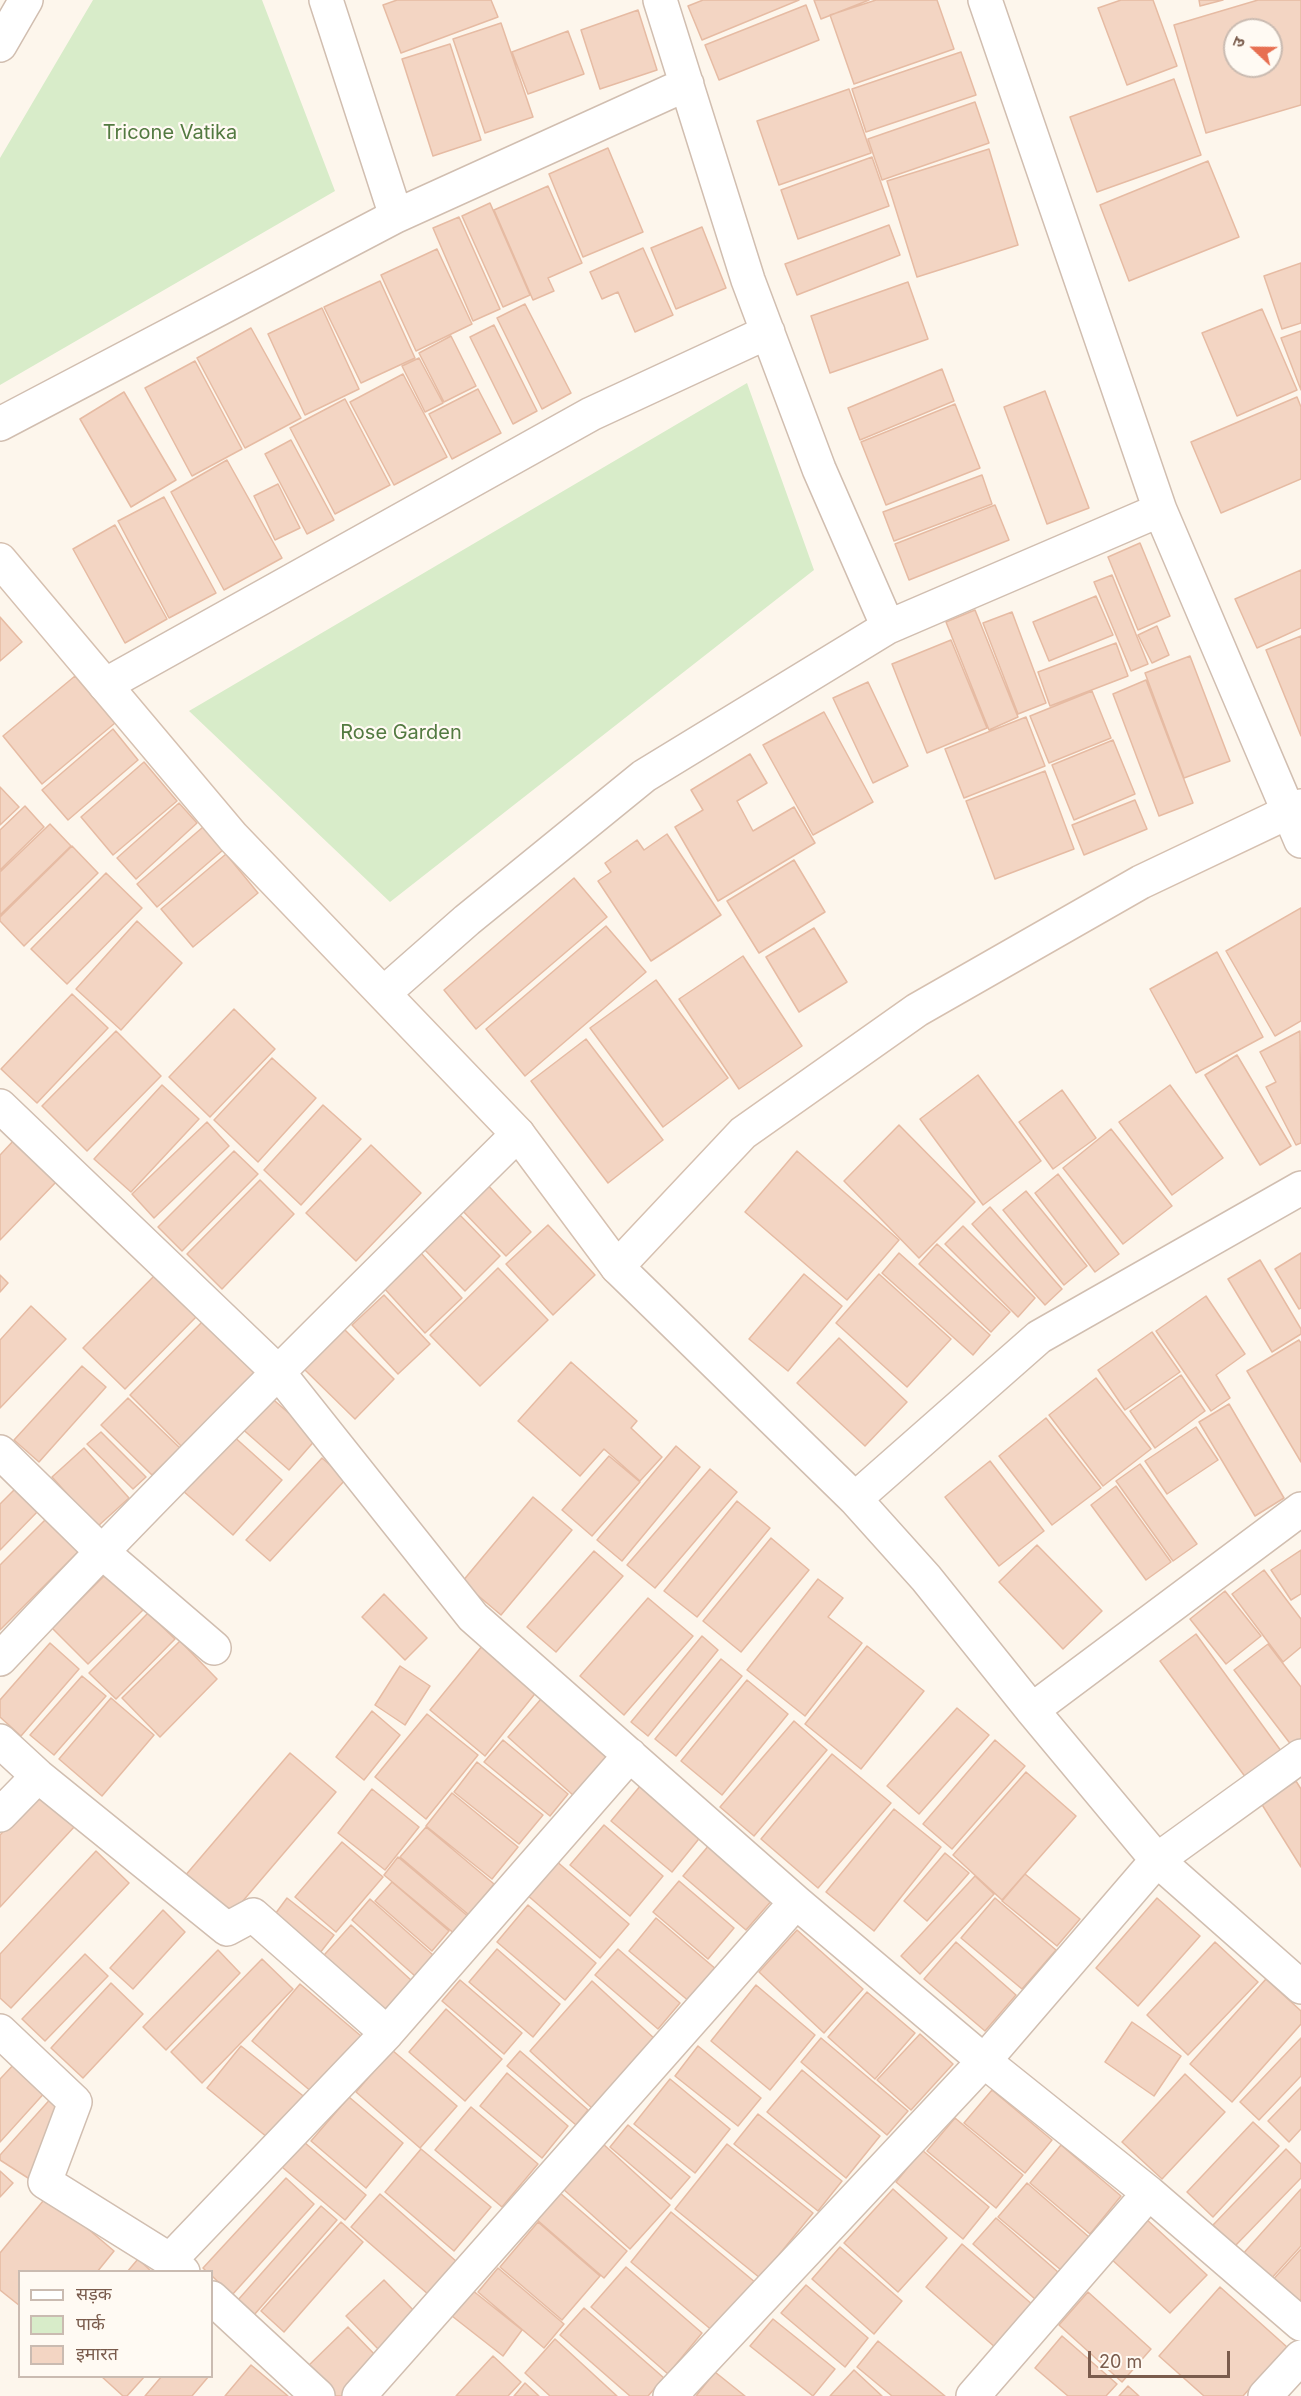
<!DOCTYPE html>
<html>
<head>
<meta charset="utf-8">
<style>
	body { margin:0 }
	#map { position:relative; width:1301px; height:2396px; overflow:hidden; background:#fdf6ec; font-family:Inter,"Noto Sans Devanagari",sans-serif }
	canvas { display:block }
	.legend { position:absolute; left:18px; top:2270px; width:195px; height:108px; box-sizing:border-box; background:#fffaf3; border:2px solid #cabbb1; margin:0; padding:8px 10px; list-style:none; font-size:18px; color:#7a5c4d }
	.legend li { display:flex; align-items:center; gap:12px; height:30px }
	.legend b { width:30px; border:2px solid #cabbb1 }
	.north { position:absolute; left:1223px; top:18px; width:60px; height:60px; box-sizing:border-box; background:#fffaf3; border:2px solid #cabbb1; border-radius:50%; rotate:292deg; font-size:16px; font-weight:700; line-height:24px; text-align:center; color:#7a5c4d }
	.north::after { content:''; display:block; margin:auto; width:21px; height:27px; background:#e76f51; clip-path:polygon(50% 0,100% 100%,50% 72%,0 100%) }
	.scale { position:absolute; left:1088px; top:2351px; width:142px; height:27px; box-sizing:border-box; border:3px solid #7a5c4d; border-top:0; padding-left:8px; font-size:18px; line-height:21px; white-space:nowrap; color:#7a5c4d; -webkit-text-stroke:4px #fffaf3; paint-order:stroke }
</style>
</head>
<body>
<div id="map">
<canvas width="1301" height="2396"></canvas>
<ul class="legend">
<li><b style="height:8px;background:#fff"></b>सड़क</li>
<li><b style="height:16px;background:#d8ecc9"></b>पार्क</li>
<li><b style="height:16px;background:#f3d5c3"></b>इमारत</li>
</ul>
<div class="north">उ</div>
<div class="scale">20 m</div>
</div>
<script>
const ctx = document.querySelector('canvas').getContext('2d');
ctx.lineJoin = 'round';
function paint(path, color) { ctx.fillStyle = color; ctx.fill(path, 'evenodd'); }
function stroke(path, color, width, dash) { ctx.strokeStyle = color; ctx.lineWidth = width; ctx.lineCap = dash ? 'butt' : 'round'; ctx.setLineDash(dash || []); ctx.stroke(path); }
function label(font, color, halo, rows, align = 'center') {
  ctx.font = font + ' Inter,sans-serif'; ctx.lineWidth = 4.5; ctx.setLineDash([]); ctx.textBaseline = 'middle'; ctx.strokeStyle = halo; ctx.fillStyle = color; for (const [text, x, y, turn = 0] of rows) {
    ctx.save(); ctx.translate(x, y); ctx.rotate((+turn || 0) * Math.PI / 180); ctx.textAlign = isNaN(turn) ? turn : align; if (halo) ctx.strokeText(text, 0, 0); ctx.fillText(text, 0, 0); ctx.restore();
  }
}
paint(new Path2D(`
	M93,0H262L335,191L0,385V158Z
	M747,383L814,570L390,902L189,711Z`), '#d8ecc9');
const building = new Path2D(`
	M397,0H491L498,17L401,53L383,5Z
	M703,0H799L702,40L688,6Z
	M814,0H869L821,19Z
	M876,0H937L954,49L854,84L830,15Z
	M1121,0H1153L1177,66L1127,85L1098,8Z
	M1199,0H1223L1200,6Z
	M1258,0H1301V105L1206,133L1174,25ZM1235,30H1271V66H1235Z
	M806,5L819,40L719,80L705,45Z
	M638,10L657,70L600,89L581,30Z
	M501,23L533,117L485,133L453,39Z
	M568,31L584,74L528,94L512,52Z
	M450,44L481,140L433,156L402,59Z
	M961,52L976,95L866,132L852,89Z
	M1174,79L1201,155L1097,192L1070,117Z
	M849,89L871,153L779,185L757,121Z
	M975,102L989,143L882,180L868,139Z
	M608,148L643,232L583,257L549,174Z
	M989,149L1018,245L917,277L887,181Z
	M872,157L889,206L798,239L781,190Z
	M1208,161L1239,237L1129,281L1100,205Z
	M548,186L582,263L548,278L554,291L533,300L494,210Z
	M490,203L530,295L503,307L462,216Z
	M459,217L500,309L473,321L433,228Z
	M889,225L900,255L797,295L785,264Z
	M702,227L726,288L676,309L651,248Z
	M643,248L673,315L635,332L618,292L602,299L590,272Z
	M437,249L472,324L416,351L381,275Z
	M1301,263V323L1282,329L1264,276Z
	M380,281L415,358L361,383L324,307Z
	M908,282L928,339L830,373L811,316Z
	M525,304L571,393L542,409L497,318Z
	M322,308L359,389L305,415L268,334Z
	M1262,309L1297,390L1237,416L1202,333Z
	M494,325L537,411L513,424L470,337Z
	M251,328L301,418L245,448L197,358Z
	M1301,331V390L1281,338Z
	M451,336L476,386L444,402L419,353Z
	M419,358L443,403L425,412L402,366Z
	M195,361L242,449L192,476L145,388Z
	M942,369L954,401L860,440L848,408Z
	M403,374L447,457L394,485L350,402Z
	M478,389L501,433L452,459L429,414Z
	M1045,391L1089,508L1047,524L1004,407Z
	M124,392L176,480L131,507L80,419Z
	M1297,397L1301,407V479L1221,513L1191,442Z
	M345,399L390,485L335,514L290,428Z
	M955,404L980,468L886,505L861,442Z
	M291,440L334,520L307,534L265,454Z
	M227,460L282,558L224,590L171,492Z
	M982,475L992,504L894,541L883,512Z
	M278,484L300,528L275,540L254,496Z
	M164,497L216,593L169,618L118,521Z
	M995,505L1009,540L909,580L895,544Z
	M115,525L167,619L125,643L73,549Z
	M1140,543L1170,616L1138,630L1108,557Z
	M1301,570V628L1257,648L1235,599Z
	M1112,575L1148,664L1131,671L1094,582Z
	M1096,596L1113,635L1049,661L1033,622Z
	M975,610L1018,717L989,730L946,622Z
	M1012,612L1046,703L1018,714L983,623Z
	M0,617L22,642L0,661Z
	M1157,626L1169,655L1152,663L1138,635Z
	M1301,636V736L1266,650Z
	M951,640L987,728L927,753L892,664Z
	M1116,643L1128,676L1050,706L1038,672Z
	M1190,656L1230,761L1184,778L1145,673Z
	M75,676L115,723L42,784L3,736Z
	M1146,680L1193,803L1159,816L1113,694Z
	M868,682L908,766L873,783L833,698Z
	M1092,691L1111,738L1049,763L1030,716Z
	M824,712L873,802L813,835L763,745Z
	M1026,717L1045,766L964,798L945,749Z
	M113,729L138,760L68,820L42,790Z
	M1113,740L1135,794L1074,820L1052,765Z
	M750,754L767,783L737,801L753,831L794,807L815,843L718,901L675,827L703,810L691,790Z
	M144,762L177,801L113,855L81,817Z
	M1045,771L1074,849L995,879L966,801Z
	M0,787L19,807L0,825Z
	M1135,800L1147,829L1084,855L1072,825Z
	M179,803L197,823L136,879L117,858Z
	M25,806L44,827L0,870V830Z
	M50,824L71,846L0,915V872Z
	M203,827L223,850L157,907L137,884Z
	M667,834L721,915L651,961L598,881L611,872L605,863L637,840L644,850Z
	M72,846L98,873L24,946L0,921V917Z
	M226,854L258,893L193,947L161,909Z
	M794,860L825,912L759,953L727,901Z
	M106,873L142,908L67,984L31,949Z
	M574,878L607,917L476,1029L444,990Z
	M1301,908V1021L1275,1036L1226,951Z
	M137,921L182,963L121,1030L76,989Z
	M606,926L646,972L525,1076L486,1029Z
	M814,928L847,982L799,1012L766,957Z
	M1217,952L1263,1037L1196,1073L1150,989Z
	M743,956L802,1046L739,1089L679,999Z
	M656,980L728,1078L663,1127L590,1028Z
	M72,994L108,1028L37,1103L1,1069Z
	M234,1009L275,1049L210,1117L169,1077Z
	M116,1031L161,1076L87,1151L42,1106Z
	M1300,1031L1301,1143L1296,1145L1266,1087L1276,1082L1260,1052Z
	M586,1039L663,1140L608,1183L531,1081Z
	M1237,1055L1291,1146L1260,1165L1205,1075Z
	M272,1058L316,1098L258,1162L214,1120Z
	M978,1075L1041,1161L983,1205L920,1119Z
	M162,1085L199,1119L131,1192L94,1159Z
	M1170,1085L1223,1158L1172,1195L1119,1122Z
	M1062,1090L1096,1138L1053,1169L1019,1122Z
	M323,1105L361,1139L301,1205L264,1170Z
	M207,1122L229,1146L154,1218L132,1194Z
	M899,1125L975,1202L919,1258L844,1181Z
	M1111,1129L1172,1206L1123,1244L1063,1168Z
	M15,1139L57,1181L0,1240V1155Z
	M371,1145L421,1193L356,1261L306,1213Z
	M234,1151L258,1174L182,1251L158,1227Z
	M797,1151L899,1240L847,1300L745,1212Z
	M1058,1174L1119,1254L1095,1272L1035,1193Z
	M260,1180L294,1214L222,1289L187,1254Z
	M485,1182L531,1232L506,1256L459,1207Z
	M1026,1191L1087,1266L1064,1285L1003,1210Z
	M990,1207L1062,1289L1045,1305L972,1224Z
	M454,1209L500,1256L465,1291L419,1244Z
	M548,1225L595,1275L553,1315L506,1264Z
	M963,1226L1035,1298L1018,1317L945,1244Z
	M937,1244L1010,1312L991,1332L919,1264Z
	M420,1252L462,1298L425,1333L383,1287Z
	M899,1253L990,1335L973,1355L882,1273Z
	M1301,1253V1308L1299,1309L1275,1269Z
	M1260,1260L1301,1329V1334L1272,1352L1228,1279Z
	M498,1268L548,1320L480,1386L430,1335Z
	M157,1273L199,1314L125,1389L83,1348Z
	M804,1274L842,1306L788,1371L749,1339Z
	M879,1274L951,1339L907,1387L836,1323Z
	M0,1275L8,1283L0,1292Z
	M384,1295L430,1344L398,1374L352,1325Z
	M1206,1296L1245,1354L1216,1375L1230,1398L1211,1411L1156,1331Z
	M31,1306L66,1339L0,1408V1340Z
	M206,1318L261,1373L185,1450L130,1395Z
	M343,1328L394,1379L355,1419L304,1369Z
	M1152,1332L1180,1372L1125,1410L1098,1370Z
	M839,1338L907,1402L865,1446L797,1383Z
	M1299,1340L1301,1343V1462L1247,1371Z
	M571,1362L637,1421L631,1428L662,1457L640,1481L604,1449L580,1476L518,1421Z
	M82,1366L106,1387L39,1462L14,1440Z
	M1181,1375L1205,1411L1155,1448L1130,1411Z
	M1096,1378L1151,1449L1103,1486L1049,1415Z
	M267,1394L317,1438L289,1470L239,1426Z
	M128,1398L180,1448L152,1475L101,1425Z
	M1229,1404L1284,1498L1255,1516L1199,1422Z
	M1046,1418L1101,1488L1052,1525L999,1456Z
	M1196,1427L1218,1460L1167,1494L1145,1461Z
	M101,1432L146,1477L133,1489L87,1444Z
	M231,1434L282,1480L233,1535L182,1490Z
	M676,1446L700,1467L622,1561L597,1540Z
	M84,1448L129,1498L97,1527L52,1477Z
	M609,1456L640,1482L592,1536L562,1510Z
	M322,1458L346,1479L270,1561L246,1540Z
	M990,1461L1044,1531L999,1566L945,1497Z
	M1140,1464L1197,1544L1173,1561L1116,1481Z
	M710,1469L737,1492L655,1588L627,1565Z
	M1116,1486L1171,1562L1146,1580L1091,1505Z
	M17,1487L40,1509L0,1550V1504Z
	M533,1497L572,1530L501,1615L462,1582Z
	M737,1501L770,1528L697,1617L664,1591Z
	M49,1516L81,1549L0,1630V1565Z
	M771,1538L809,1570L741,1652L703,1621Z
	M1037,1545L1102,1611L1063,1649L999,1582Z
	M1301,1550V1594L1291,1600L1271,1570Z
	M594,1551L623,1576L556,1652L527,1627Z
	M1264,1570L1301,1619V1647L1283,1662L1232,1594Z
	M107,1573L143,1610L88,1664L52,1628Z
	M818,1579L843,1598L828,1617L862,1643L805,1716L747,1670Z
	M1225,1591L1261,1636L1226,1664L1190,1619Z
	M384,1594L427,1638L405,1660L362,1617Z
	M648,1598L693,1636L624,1715L580,1676Z
	M148,1613L175,1639L116,1699L89,1673Z
	M1196,1634L1284,1755L1249,1782L1160,1661Z
	M702,1636L718,1650L648,1736L631,1722Z
	M487,1640L542,1685L485,1756L430,1710Z
	M180,1641L217,1679L160,1737L122,1698Z
	M50,1643L79,1669L21,1736L0,1717V1700Z
	M1268,1644L1301,1687V1739L1292,1746L1234,1670Z
	M867,1646L924,1691L861,1769L805,1724Z
	M721,1659L742,1676L676,1756L655,1739Z
	M400,1666L430,1686L405,1725L375,1705Z
	M82,1676L106,1696L54,1755L30,1735Z
	M747,1680L788,1714L722,1795L681,1761Z
	M548,1691L615,1750L574,1796L508,1737Z
	M111,1698L154,1735L102,1796L59,1759Z
	M957,1708L989,1735L919,1814L887,1786Z
	M372,1711L400,1735L364,1780L336,1757Z
	M427,1714L478,1755L426,1819L375,1777Z
	M794,1721L827,1750L754,1836L720,1807Z
	M503,1740L568,1794L550,1816L484,1762Z
	M995,1740L1025,1766L952,1849L923,1824Z
	M290,1753L336,1792L230,1916L184,1877Z
	M832,1754L891,1803L818,1888L761,1839Z
	M477,1762L543,1815L519,1844L454,1792Z
	M1026,1772L1076,1816L1002,1900L953,1855Z
	M1296,1781L1301,1789V1867L1261,1803Z
	M641,1785L702,1835L672,1872L611,1821Z
	M372,1789L419,1827L385,1870L338,1833Z
	M40,1792L75,1826L0,1907V1835Z
	M452,1793L518,1847L492,1879L426,1826Z
	M894,1809L941,1847L874,1931L826,1892Z
	M604,1825L663,1876L630,1916L570,1865Z
	M426,1827L494,1884L469,1915L400,1857Z
	M342,1842L383,1877L336,1932L295,1897Z
	M710,1844L773,1899L746,1930L683,1876Z
	M96,1851L129,1883L11,2008L0,1998V1954Z
	M945,1853L969,1873L927,1921L904,1901Z
	M398,1857L470,1918L456,1935L384,1875Z
	M555,1860L629,1924L600,1958L526,1894Z
	M1025,1874L1080,1919L1057,1946L1002,1901Z
	M975,1876L994,1894L920,1974L901,1956Z
	M679,1881L734,1928L708,1959L653,1912Z
	M392,1882L449,1931L432,1951L375,1901Z
	M287,1898L334,1935L316,1958L270,1921Z
	M995,1898L1056,1950L1022,1989L961,1938Z
	M1157,1898L1200,1936L1138,2006L1096,1968Z
	M370,1899L433,1955L415,1976L352,1920Z
	M528,1905L596,1963L565,2000L497,1942Z
	M163,1910L185,1932L133,1989L110,1968Z
	M656,1918L717,1970L690,2002L629,1951Z
	M351,1925L412,1981L378,2018L317,1963Z
	M797,1930L863,1989L824,2033L759,1972Z
	M956,1942L1016,1995L985,2031L924,1979Z
	M1215,1942L1258,1982L1188,2055L1147,2015Z
	M497,1949L560,2004L533,2037L469,1982Z
	M618,1949L680,2003L658,2029L595,1975Z
	M218,1950L240,1973L166,2050L143,2027Z
	M85,1954L108,1976L45,2041L22,2019Z
	M262,1959L293,1989L202,2083L171,2052Z
	M1266,1979L1301,2011V2024L1232,2102L1190,2064Z
	M460,1980L522,2033L504,2054L442,2001Z
	M592,1981L656,2040L593,2109L530,2051Z
	M111,1983L143,2014L83,2078L51,2048Z
	M300,1984L361,2036L313,2093L252,2041Z
	M756,1985L815,2035L770,2090L711,2041Z
	M867,1992L915,2033L875,2079L828,2037Z
	M446,2009L502,2059L465,2101L409,2052Z
	M1132,2022L1181,2056L1154,2096L1105,2062Z
	M920,2034L953,2064L911,2110L877,2080Z
	M821,2038L908,2111L887,2135L801,2062Z
	M1301,2038V2076L1259,2120L1240,2102Z
	M241,2046L307,2099L273,2142L207,2088Z
	M698,2046L761,2098L738,2126L675,2076Z
	M392,2050L457,2106L420,2148L356,2092Z
	M520,2051L588,2110L576,2125L507,2066Z
	M17,2061L48,2089L0,2142V2079Z
	M802,2070L880,2136L846,2178L767,2112Z
	M507,2073L568,2126L542,2158L480,2106Z
	M1185,2074L1225,2112L1162,2179L1122,2142Z
	M670,2079L730,2129L695,2173L634,2124Z
	M1301,2087V2129L1289,2142L1268,2121Z
	M992,2090L1052,2140L1025,2173L964,2123Z
	M54,2095L68,2108L28,2178L0,2160V2155Z
	M349,2097L403,2143L366,2188L311,2141Z
	M471,2107L538,2164L502,2207L435,2150Z
	M758,2114L842,2181L818,2211L734,2144Z
	M955,2118L1023,2175L996,2208L927,2151Z
	M1253,2122L1279,2146L1213,2217L1187,2192Z
	M628,2125L690,2177L671,2199L610,2147Z
	M304,2142L366,2195L345,2220L282,2167Z
	M602,2143L670,2205L630,2249L562,2188Z
	M727,2144L813,2213L760,2278L675,2209Z
	M1061,2145L1121,2196L1090,2234L1030,2183Z
	M421,2149L491,2207L454,2251L385,2192Z
	M1286,2149L1301,2164V2178L1235,2246L1213,2225Z
	M922,2150L989,2207L963,2239L896,2182Z
	M0,2171L13,2183L0,2197Z
	M286,2178L314,2204L232,2295L212,2276V2272H207L203,2268Z
	M1027,2183L1089,2237L1061,2270L998,2217Z
	M893,2189L947,2238L898,2292L844,2243Z
	M1301,2189V2246L1269,2281L1241,2256Z
	M559,2192L627,2251L604,2278L536,2219Z
	M380,2194L457,2262L429,2295L351,2227Z
	M48,2195L114,2251L97,2272H20V2306L0,2290V2253Z
	M321,2206L337,2220L254,2315L238,2300Z
	M671,2212L756,2283L714,2332L631,2262Z
	M996,2218L1058,2272L1035,2299L973,2244Z
	M1145,2218L1207,2275L1170,2313L1109,2257Z
	M341,2222L363,2242L284,2332L261,2311Z
	M538,2222L600,2276L562,2320L500,2267Z
	M962,2244L1033,2305L996,2348L926,2287Z
	M840,2247L902,2301L874,2334L812,2279Z
	M1301,2249V2299L1294,2306L1269,2284Z
	M138,2259L152,2272H127Z
	M626,2267L702,2333L668,2374L591,2307Z
	M498,2268L564,2324L544,2348L478,2292Z
	M384,2280L419,2316L381,2352L346,2316Z
	M806,2285L868,2338L845,2367L781,2313Z
	M1220,2287L1287,2347L1243,2396H1204L1159,2356Z
	M472,2290L522,2330L503,2356L452,2316Z
	M1088,2292L1151,2349L1122,2382L1059,2325Z
	M584,2308L664,2378L648,2396H630L560,2335Z
	M773,2319L835,2369L813,2396L750,2346Z
	M348,2327L380,2360L344,2396H330L304,2370Z
	M1062,2336L1117,2384L1106,2396H1068L1035,2368Z
	M555,2339L617,2396H550L525,2373Z
	M878,2341L945,2396H892L857,2367Z
	M493,2356L521,2382L508,2396H456Z
	M251,2365L288,2396H225Z
	M854,2370L882,2396H830Z
	M715,2372L745,2396H696Z
	M101,2376H145L127,2396H123Z
	M162,2376H209L192,2396H145Z
	M525,2383L539,2396H514Z
	M1128,2386L1139,2396H1119Z`);
paint(building, '#f3d5c3');
stroke(building, '#e6bba3', 1.5);
const street = new Path2D(`
	M326,0L396,216
	M660,0L748,280L819,469L888,627
	M985,0L1160,510L1301,841
	M0,45L26,0
	M0,424L396,216L687,84
	M105,685L591,414L768,332
	M384,993L467,920L644,776L888,627L1160,510
	M0,1106L278,1372L473,1617L796,1902L984,2061L1149,2193L1301,2324
	M617,1267L855,1499L926,1578L1032,1710L1157,1860L1301,1987
	M0,1452L101,1551L214,1648
	M855,1499L1039,1337L1301,1188
	M0,1659C168,1480 343,1307 518,1134
	M1032,1710L1301,1509
	M0,1741L38,1776L227,1929L253,1915L387,2033
	M0,1815L38,1776
	M0,2031L75,2102L45,2182L170,2260L183,2272
	M170,2260L387,2033L630,1755
	M212,2298L318,2396
	M359,2396L796,1902
	M670,2396L984,2061L1157,1860L1301,1756
	M973,2396L1149,2193
	M1265,2396L1301,2357`);
const secondary = new Path2D(`
	M0,560L233,837L518,1134L617,1267L743,1133L917,1010L1141,882L1301,806`);
stroke(street, '#d1beb0', 36);
stroke(secondary, '#d6c0b0', 36);
stroke(street, '#fff', 33);
stroke(secondary, '#fff', 33);
label('20px', '#537a41', '#fffaf3', [
	["Tricone Vatika",170,133],
	["Rose Garden",401,733]
]);
</script>
</body>
</html>
